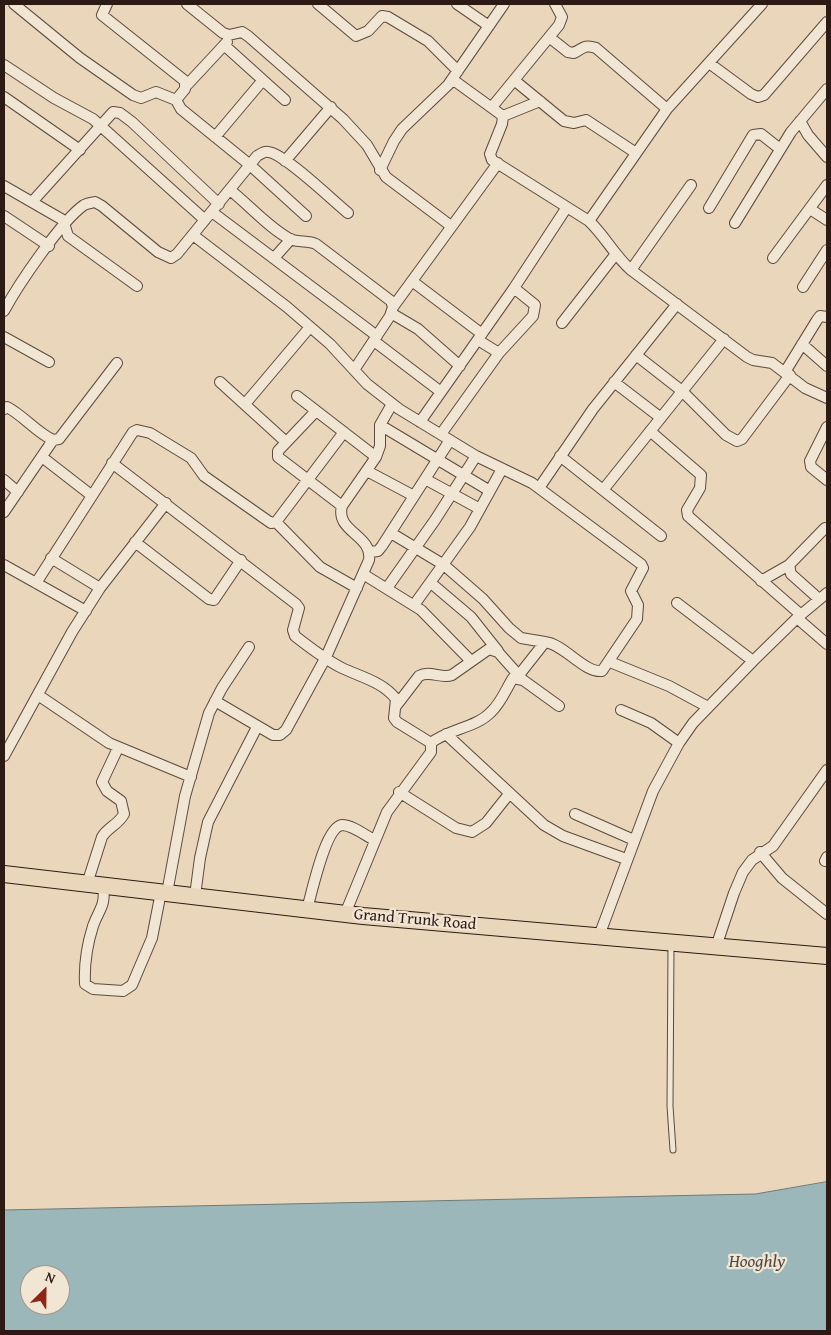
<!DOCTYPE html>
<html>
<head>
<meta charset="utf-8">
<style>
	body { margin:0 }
	#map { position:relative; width:831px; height:1335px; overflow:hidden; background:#ead7bb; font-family:"Gentium Book Plus",serif }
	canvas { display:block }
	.frame { position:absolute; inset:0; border:5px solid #2b1b14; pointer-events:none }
	.north { position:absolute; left:20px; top:1265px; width:50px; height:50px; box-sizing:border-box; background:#f1e5d3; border:1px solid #a29487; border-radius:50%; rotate:23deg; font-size:14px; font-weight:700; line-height:20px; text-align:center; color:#2b1b14 }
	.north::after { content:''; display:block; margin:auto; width:18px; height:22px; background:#8f2418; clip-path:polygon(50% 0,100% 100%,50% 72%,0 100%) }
</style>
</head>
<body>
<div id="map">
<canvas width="831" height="1335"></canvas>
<div class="frame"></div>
<div class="north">N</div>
</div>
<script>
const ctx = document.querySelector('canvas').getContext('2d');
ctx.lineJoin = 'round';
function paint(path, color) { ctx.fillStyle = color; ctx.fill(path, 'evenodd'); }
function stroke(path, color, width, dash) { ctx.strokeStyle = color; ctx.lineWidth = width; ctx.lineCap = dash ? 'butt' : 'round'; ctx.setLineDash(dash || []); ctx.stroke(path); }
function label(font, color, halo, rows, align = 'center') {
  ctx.font = font + ' "Gentium Book Plus",serif'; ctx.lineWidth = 4.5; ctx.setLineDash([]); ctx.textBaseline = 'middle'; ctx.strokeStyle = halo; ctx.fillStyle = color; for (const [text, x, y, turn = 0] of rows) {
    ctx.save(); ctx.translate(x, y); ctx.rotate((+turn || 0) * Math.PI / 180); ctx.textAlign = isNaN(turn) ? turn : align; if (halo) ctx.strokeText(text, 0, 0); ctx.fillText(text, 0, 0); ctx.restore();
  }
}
const water = new Path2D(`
	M827,1182V1331H4V1210L755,1194ZM30,1275H60V1305H30Z`);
paint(water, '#9cb7ba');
stroke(water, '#6f7978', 1);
const lane = new Path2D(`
	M671,946L670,1106L673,1150`);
const street = new Path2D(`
	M14,4L80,58L133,95L141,98L156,92L176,100
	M107,4L102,15L185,81V89L176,100L181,109L250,165L306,216
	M187,4L223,33L229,35L242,32L248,36L343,119L367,145L386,177L451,226
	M318,4L356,36L368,31L382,16L388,17L428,41L458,71
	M457,4L489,26
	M549,37L568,52L574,53C583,48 585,44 596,48L667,109
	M224,45L285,100
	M709,63L751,94L758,97L764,95L827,22
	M4,65L54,98L93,119L205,220
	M452,79L503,116L502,124L490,154L492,160L589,221C605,236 614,255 631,270L747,357L753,360L772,363L805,388L827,398
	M514,80L564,121L574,123L586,120L636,153
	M187,85L227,42
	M4,97L80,150
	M492,107L559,25L562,17L555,4
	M503,116L540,101
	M800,121L808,135L827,157
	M215,137L263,80
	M285,161L331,107
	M380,170L394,141L402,129L448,85L504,4
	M4,186L63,220L68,236L137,286
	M230,190C248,204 270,229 290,239C299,243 308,240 316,244L391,301L393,307L390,316L354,370
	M32,202L113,112L120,113L132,122L219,204
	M709,208L753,135L761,134L780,149
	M810,209L827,220
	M212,212L377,336
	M4,216L49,246
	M589,221L667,109L762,4
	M735,223L791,132L827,89
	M193,235L287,307L330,344L367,384L399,409L476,456L532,483L641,564L643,568L631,591L638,605L637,619L602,671C584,673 564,644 545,642L519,675
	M274,258L291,239
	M773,258L827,185
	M631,270L691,185
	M412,281L482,334
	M803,287L827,250
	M393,307L498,163
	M4,311C18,285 61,221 84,205C88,203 91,203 95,202L102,206L158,252L171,258L177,254L257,156C261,154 264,151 268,152C284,153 333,201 348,213
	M391,313L418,329L460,366
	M562,323L615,255
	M4,337L49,362
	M478,340L499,353
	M374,341L441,392
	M802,344L827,366
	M636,355L682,391L726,435L737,441L742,439L790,375
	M785,372L817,320L820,316L827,317
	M220,382L286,442
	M614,382L661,418
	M297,396L376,457
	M245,404L310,327
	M4,409L7,407C24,416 36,432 53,440L59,439L117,363
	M316,411L278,451V457L342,506
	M420,422L514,288L567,207
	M380,425L490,491
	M827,427L810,461L811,467L827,480
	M650,431L701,475L700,488L687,510L688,516L800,614
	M441,434L499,353L533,316L535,305L514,288
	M560,456L661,536
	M42,457L91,495
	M112,463L296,604L299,608L293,630L295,636C309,647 326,660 342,668C361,677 383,682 396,699L394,718L397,722L431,743V752L387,812L345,914
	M367,471L414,496
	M425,479L480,509
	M4,480L18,492
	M539,488L593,409L677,304
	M603,490L724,339
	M4,512L53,440
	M276,522L320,567L357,588
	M391,533L444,565L483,599L509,628L521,638L545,642
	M135,542L209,599L214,600L241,560
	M370,552L378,551L382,546L450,440
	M51,558L100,588
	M4,565L86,611
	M363,574L421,610L471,661
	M761,581L789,565
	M36,583L133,432L137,430L150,433L191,458L204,476L271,523L276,522L344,432
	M431,583L471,617L498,651
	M387,588L435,520L476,456
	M819,599L791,574L789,565L825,528
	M677,603L753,661
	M414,605L470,527L502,469
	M797,618L827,644
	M610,662L669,686L708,707
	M38,695L109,743L191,777
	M215,701L273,735H280L286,730L326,657L369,560C373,535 335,532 342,506L376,457L380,446V425L392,404
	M396,706L419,676C430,670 441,679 452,675L489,649L498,652L522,679
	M621,710L651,723L679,743
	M446,734L544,825L563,836L626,859
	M431,743C448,729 476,728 491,712C501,703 506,689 513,678L523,680L559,706
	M4,756L72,632L100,588L166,503
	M399,792L456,828L472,832L486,823L509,794
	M575,814L634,840
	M760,852L782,878L827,914
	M825,861L827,857
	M87,884L102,837C108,827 118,825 124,814L121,801L107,791L102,782L118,748
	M103,886C106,906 99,909 93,926C87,945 84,964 85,984L93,989L123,991L132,985L152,938L161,892
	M167,893L185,796L209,713L222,688L249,647
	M195,896L200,858L208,822L257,727
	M307,909C312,893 325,827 342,825C352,825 365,835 374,840
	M599,936L653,791L679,743L693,723L753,661L797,618L827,593
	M716,947L734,893L743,872L752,860L773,846L827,770`);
const primary = new Path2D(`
	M4,874L363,916L827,956`);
stroke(lane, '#5b4a3e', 7);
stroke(street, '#5b4a3e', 12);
stroke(primary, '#2b1b14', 18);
stroke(lane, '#f1e5d3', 5);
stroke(street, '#f1e5d3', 10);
stroke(primary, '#ead7bb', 16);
label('16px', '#2b1b14', '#f1e5d3', [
	["Grand Trunk Road",415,920,5]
]);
label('italic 18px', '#4d4a46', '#f1e5d3', [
	["Hooghly",757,1262]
]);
</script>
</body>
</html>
